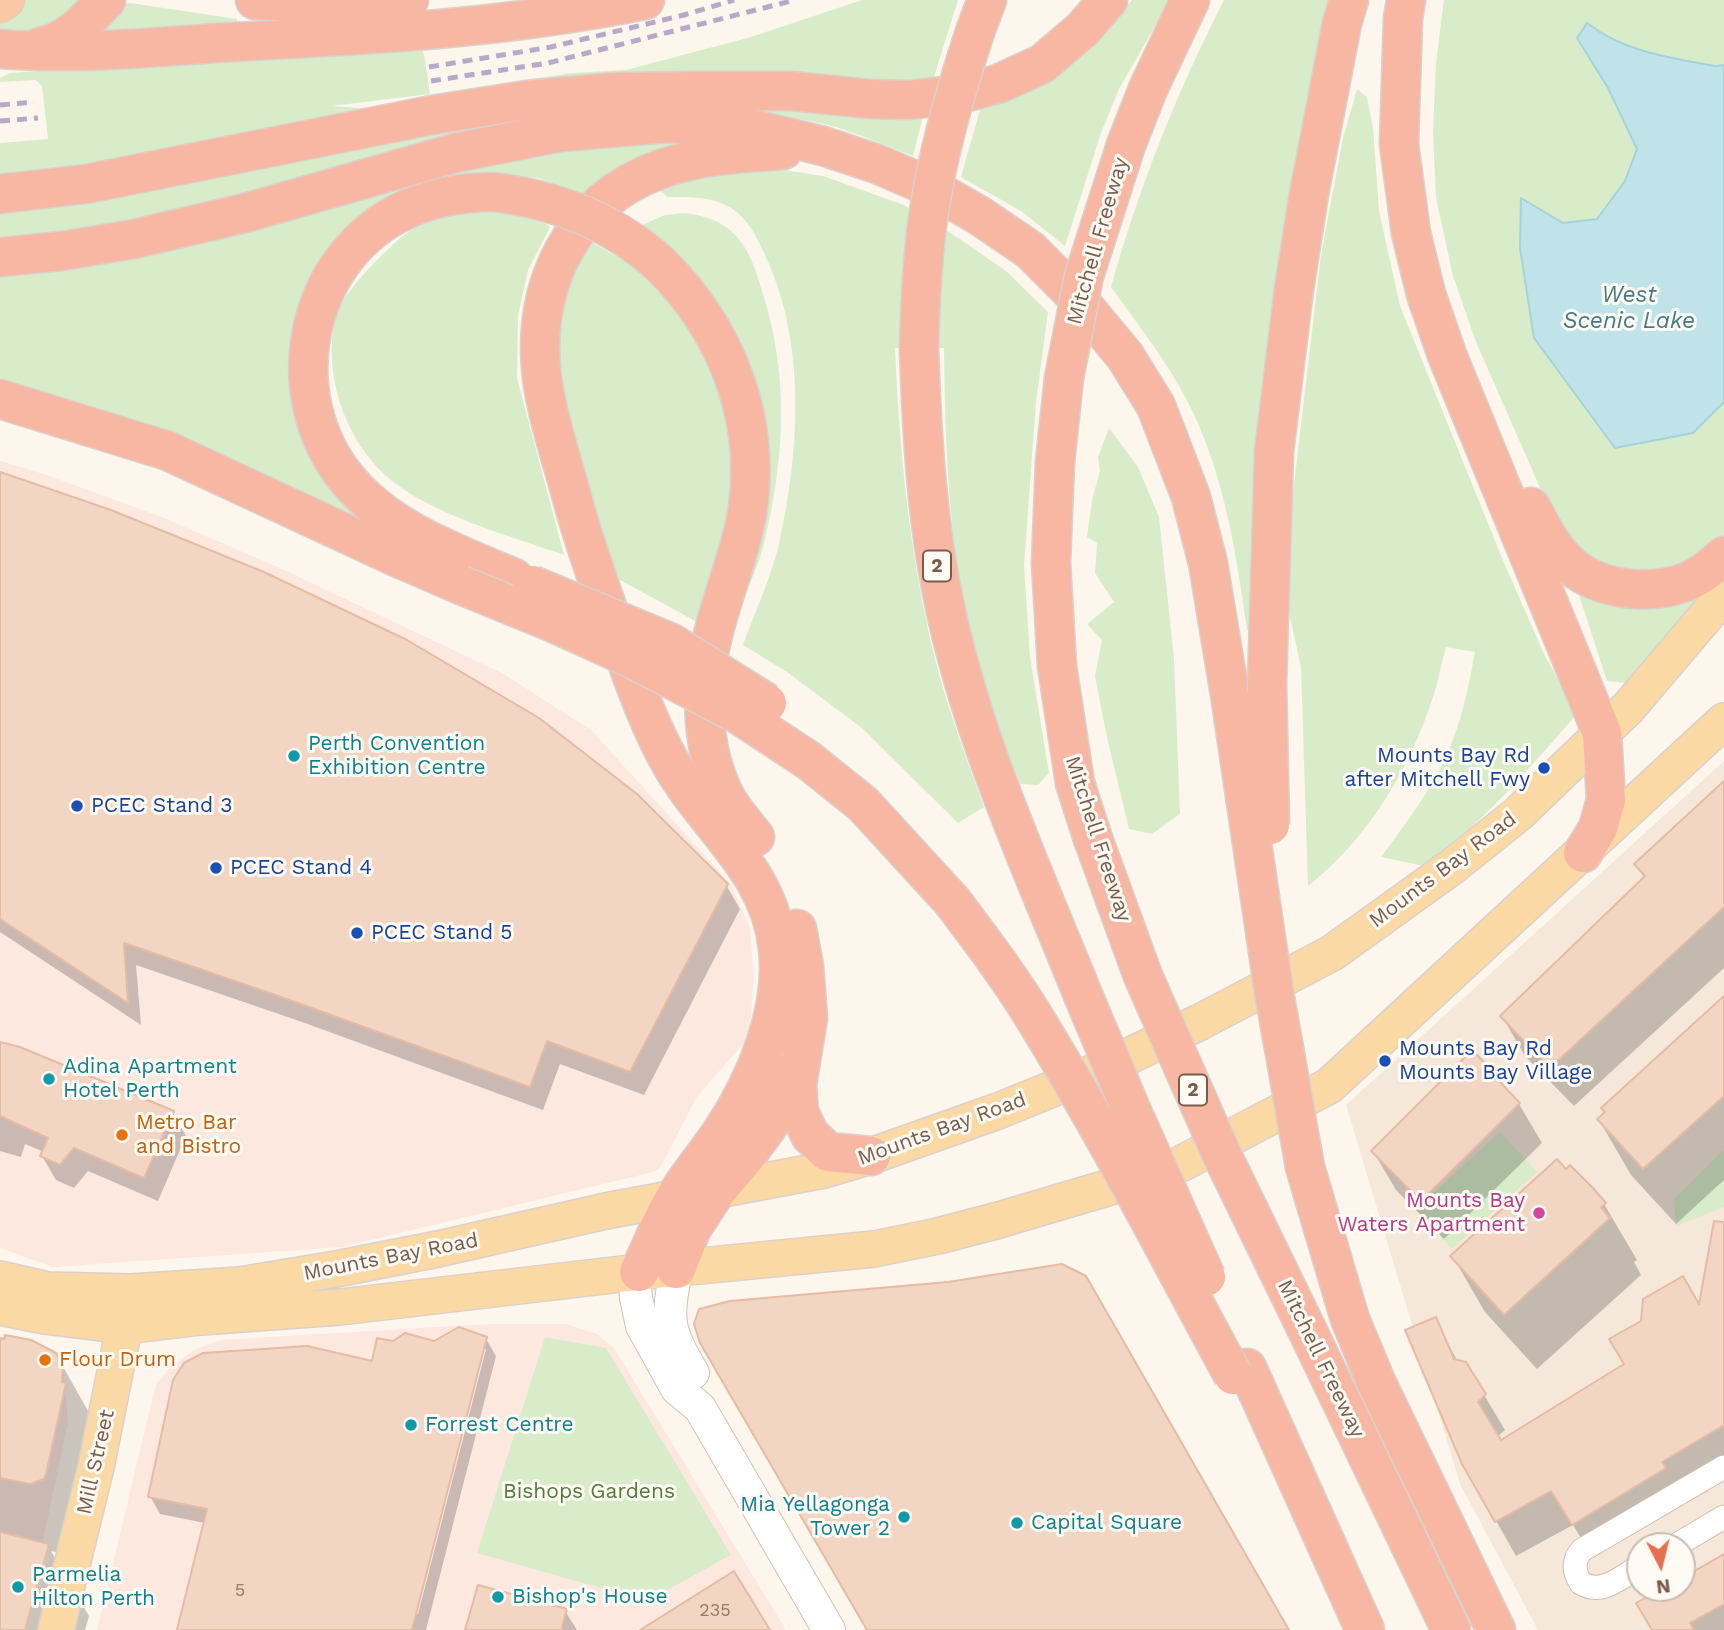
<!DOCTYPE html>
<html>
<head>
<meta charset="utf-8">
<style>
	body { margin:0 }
	#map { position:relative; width:1724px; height:1630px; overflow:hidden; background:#fdf6ec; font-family:"Work Sans",sans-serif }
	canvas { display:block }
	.north { position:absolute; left:1626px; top:1532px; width:70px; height:70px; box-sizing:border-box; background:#fffaf3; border:2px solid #cabbb1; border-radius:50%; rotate:173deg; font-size:19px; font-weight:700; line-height:28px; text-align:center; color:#7a5c4d }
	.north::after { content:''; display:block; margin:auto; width:24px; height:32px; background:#e76f51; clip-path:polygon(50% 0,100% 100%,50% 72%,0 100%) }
</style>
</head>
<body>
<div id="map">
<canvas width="1724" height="1630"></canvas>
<div class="north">N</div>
</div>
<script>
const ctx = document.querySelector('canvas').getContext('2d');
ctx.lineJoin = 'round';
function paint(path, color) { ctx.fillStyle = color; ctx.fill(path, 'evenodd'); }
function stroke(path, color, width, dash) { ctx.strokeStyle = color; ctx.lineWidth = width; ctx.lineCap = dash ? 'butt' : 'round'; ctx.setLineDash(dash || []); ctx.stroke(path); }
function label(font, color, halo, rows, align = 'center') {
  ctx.font = font + ' "Work Sans",sans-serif'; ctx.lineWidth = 6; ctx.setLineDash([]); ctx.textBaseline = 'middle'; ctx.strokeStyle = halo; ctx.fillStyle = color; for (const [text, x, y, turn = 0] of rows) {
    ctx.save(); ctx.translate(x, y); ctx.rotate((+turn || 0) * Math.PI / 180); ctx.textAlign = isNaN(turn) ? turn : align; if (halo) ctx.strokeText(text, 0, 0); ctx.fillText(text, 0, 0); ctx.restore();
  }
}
paint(new Path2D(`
	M1724,761V1630H1538L1460,1484L1346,1105ZM1640,1546H1682V1588H1640Z`), '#f5e8da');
paint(new Path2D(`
	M0,461L47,475L159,516L280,568L504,674L592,731L730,883L750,928L754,977L749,1037L696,1098L660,1168L653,1172L342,1247L53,1267L0,1248Z
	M488,1324H566L597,1334L614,1348L786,1630H97L156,1384L170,1368L192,1351L220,1340Z
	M0,1338L53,1349L59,1355L64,1373L68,1423L24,1630H0Z`), '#fde8e0');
paint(new Path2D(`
	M17,0H84L44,31L0,35V12Z
	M862,0H958L932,83L439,102L441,93L572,73L626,70L751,37Z
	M1132,0H1170L1119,89L1101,133L1065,246L1021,211L961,177L982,103C1029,86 1070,74 1105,35C1115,24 1122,11 1132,0Z
	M1224,0H1332L1257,636L1247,630C1235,545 1222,459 1178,384C1158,350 1134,319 1111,287C1139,187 1177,92 1224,0Z
	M1444,0H1724V65L1716,67C1671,58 1624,52 1587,24L1596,66L1637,148L1626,181L1597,219L1563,223L1521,199L1520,248L1693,433L1724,402V541L1676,571L1609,569L1583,555L1556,524L1476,342L1453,276L1436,198L1433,131L1436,63Z
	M130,3L237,19L236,32L81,40L118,5Z
	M420,43L425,59L430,94L332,106L387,110L0,184V143L48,139L42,86L36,80L0,82V78L10,73Z
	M1357,89L1367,97L1373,128L1379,211L1400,306L1502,558L1543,652L1577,714C1529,768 1483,824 1424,866L1381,857C1410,818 1441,777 1456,731C1465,706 1470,678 1475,652L1446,647C1441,665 1438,683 1432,700C1409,770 1367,840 1308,886L1301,667L1288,608L1291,510L1321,255L1343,138Z
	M701,98L794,101L856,110L924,112L913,156C889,147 864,136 839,128C805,118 769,115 735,112C700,108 664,105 629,108C477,120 335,179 188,215C126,230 63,237 0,244V204L127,186L295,149L433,122L563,107Z
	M703,135L591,198L538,178L495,175L431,181L292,340L384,532L235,460L169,437L98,408L0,380V266L507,156Z
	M771,168L823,176L904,205L951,233L1006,271L1048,312L1036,402L1024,565L1030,657L1049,773L1038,785L1020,784C997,728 977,671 965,612C948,525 945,436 944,348H895C899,444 908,539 929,634C942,693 963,750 984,807L958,823L862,728L787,672L743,645C755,612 773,573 780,539C800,447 806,340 764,253C757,237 748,220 734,210C715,196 689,197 667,197L652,182Z
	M492,211L537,218L550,227L528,270L518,316L517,378L564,555C508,535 428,514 385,475C344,437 323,373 335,319C339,300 364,273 378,259C394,243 412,226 434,218C451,212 474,213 492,211Z
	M685,213C699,215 714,218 726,227C747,242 755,267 762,291C789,374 785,455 765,539C760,563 748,587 739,609L740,344L715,299L692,271L640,226L665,215Z
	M584,238L621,259L654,282L684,317L717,375L734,450L729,529L699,623L609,574L576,449L558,359L556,302Z
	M1109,428L1138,467L1159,517L1174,659L1180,814L1152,834L1129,829L1106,733L1095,676L1102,640L1087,624L1114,602L1095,573L1097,543L1087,537L1092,500L1100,471L1098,457Z
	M1722,572L1629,683L1607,681L1579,595L1623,604Z
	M1500,1132L1537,1172L1452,1249L1416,1209Z
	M1724,1150V1207L1676,1226L1674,1199Z
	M545,1337L606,1348L731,1555L647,1601L477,1553Z`), '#d8ecc9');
const water = new Path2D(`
	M1587,23C1624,52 1671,58 1716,66L1724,65V402L1693,433L1615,448L1534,338L1520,248L1521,198L1563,223L1597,219L1625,181L1637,149L1608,88L1577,38Z`);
paint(water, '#bfe3e8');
stroke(water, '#a5d3da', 2);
paint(new Path2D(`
	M0,473L726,885L740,909L644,1095L560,1064L543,1110L302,1022L136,965L141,1025L0,932Z
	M1724,784V968L1574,1106L1525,1056L1502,1016L1645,879L1636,864Z
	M1724,1009V1180L1676,1224L1631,1175L1599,1120Z
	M0,1044L172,1112L186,1136L158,1201L88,1171L74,1188L56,1180L42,1156L44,1152L25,1144L21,1157L0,1151Z
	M1498,1078L1505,1090L1519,1104L1542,1143L1444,1239L1396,1190L1373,1151Z
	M1604,1204L1637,1260L1634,1262L1641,1275L1537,1369L1485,1312L1453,1257Z
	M1724,1250V1471L1684,1503L1593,1558L1573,1525L1516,1556L1464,1464L1435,1319L1458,1362L1465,1363L1505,1430L1497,1437L1501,1443L1626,1365L1700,1309Z
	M486,1339L496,1356L426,1630H178L205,1523L160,1514L150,1496L373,1363L393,1343H434ZM483,1349H486L418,1614L414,1613Z
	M0,1340L62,1365L104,1439L72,1556L51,1551L89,1616L85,1630H0V1534L4,1535L0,1532Z
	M1724,1557V1630H1654L1667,1588H1682V1580Z
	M565,1611L577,1630H467Z`), '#0003');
const building = new Path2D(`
	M0,472L111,510L264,572L407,640L539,718L637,794L728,884L630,1072L547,1041L530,1087L287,999L124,943L128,1003L0,919Z
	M1724,781V907L1550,1068L1500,1016L1645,876L1634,864Z
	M1724,996V1096L1643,1169L1597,1119L1605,1112L1601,1108Z
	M0,1042L20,1047L174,1111L144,1178L74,1148L60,1165L40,1156L48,1138L0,1116Z
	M1472,1050L1499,1077L1497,1079L1520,1103L1421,1201L1371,1151Z
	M1557,1159L1566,1169L1570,1165L1593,1188L1606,1203L1601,1207L1610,1218L1504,1315L1450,1256Z
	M1714,1221L1724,1222V1425L1662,1462L1666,1468L1572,1525L1551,1491L1495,1522L1462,1464L1405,1330L1436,1317L1454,1359L1466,1362L1486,1394L1478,1402L1501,1440L1624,1364L1609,1339L1641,1321L1643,1299L1683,1276L1699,1304Z
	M1062,1264L1086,1276L1289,1630H867L700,1343L694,1324L699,1309L730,1301L948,1282Z
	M459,1327L487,1337L412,1630H177L207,1509L148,1497L173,1380L184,1363L203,1353L307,1346L372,1361L377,1338L393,1341L405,1333L434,1341Z
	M5,1335L31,1340L56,1353L63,1365L62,1382L66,1383L46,1474L44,1479L30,1484L0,1478V1338L4,1339Z
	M0,1532L49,1544L25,1630H0Z
	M1724,1554V1604L1690,1623L1694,1630H1652L1636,1603L1663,1588H1682V1578Z
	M734,1571L770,1630H640Z
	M478,1585L567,1609L561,1630H465Z`);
paint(building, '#f3d5c3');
stroke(building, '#e6bba3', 2);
const minor = new Path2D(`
	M1675,1546L1724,1517
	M1640,1566C1621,1577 1602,1596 1581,1583C1573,1571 1573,1560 1582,1550L1724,1467`);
const secondary = new Path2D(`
	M676,1269C667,1321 666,1327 693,1373
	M639,1272L635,1285L636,1298L642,1326L677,1389L700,1408L829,1630`);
const primary = new Path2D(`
	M0,1279L48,1290L131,1292L240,1285L336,1269L438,1249L606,1211L824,1170L871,1156L998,1111L1104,1068L1200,1022L1332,953L1453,866L1518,814L1628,708L1724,595
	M0,1307L44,1316L125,1326L201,1317L340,1307L639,1272L874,1249L938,1236L999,1220L1171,1169L1329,1086L1724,721
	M56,1630L96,1467L129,1303`);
const trunk = new Path2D(`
	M0,4L6,0`);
const motorway = new Path2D(`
	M255,0C306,4 358,4 409,0
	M1406,0L1403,19L1399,144L1411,233L1426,294L1447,355L1602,733L1606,800L1598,828L1583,853
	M976,29L987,0
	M40,47C69,41 86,21 106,0
	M0,49C77,55 156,47 233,42C373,35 508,28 645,0
	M1126,145L1148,89L1190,0
	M494,192C461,192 427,198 397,214C302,265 280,397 347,479C389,530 455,553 514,578
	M0,194L86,184L432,115L527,100L615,92L700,91H792L870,99L908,100L960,94L998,84L1042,64L1083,29L1108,0
	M0,257L62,251L134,239L245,213L455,153L561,132L669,123L753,129L823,146L877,164L928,186L980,216L1030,250L1071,291L1125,356L1156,406L1191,497L1208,563L1231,701
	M660,264C727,330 762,420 747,514C740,553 725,589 715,627C700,680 699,743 724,794C731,809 744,823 755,837
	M919,348C922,438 927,527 947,616C976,747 1033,871 1083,995
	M0,399L168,451L394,556L461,585
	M1055,462L1051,563L1057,666L1075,783L1092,836
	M1531,507C1541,526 1551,546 1566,561C1597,593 1661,598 1698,576C1707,571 1716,563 1724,556
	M1267,684L1274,452L1294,289L1309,194L1342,23L1349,0
	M738,714L808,760L863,804L952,901
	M797,929L804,966L808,1018L797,1085L799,1112L810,1135L828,1152L871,1156
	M1305,1167L1350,1319L1377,1384L1496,1630
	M676,1269L692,1228L717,1190L743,1160L768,1126L796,1069
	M639,1272C651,1248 661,1221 675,1198C689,1174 708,1153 723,1130C756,1080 785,1010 778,949C770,869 706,827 670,762C647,721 633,678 617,635C602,592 586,549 574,505C563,463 548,421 542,378C531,286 571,201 661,169C700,155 742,153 783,150
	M1311,1338L1451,1630
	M1247,1368L1365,1630`);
stroke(minor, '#d1beb0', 25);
stroke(secondary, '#d6c0b0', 34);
stroke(primary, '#dad1cd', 38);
stroke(trunk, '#dad1cd', 39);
stroke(motorway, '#dad1cd', 41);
stroke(minor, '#fff', 23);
stroke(secondary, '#fff', 32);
stroke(primary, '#fbd9a5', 35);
stroke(trunk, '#f9c8a4', 37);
stroke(motorway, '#f7b7a3', 38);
stroke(new Path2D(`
	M429,67L551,47L684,15L734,0
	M431,81L548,63L795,0
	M0,105L34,102
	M0,121L38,118`), '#b9a8c9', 5, [10, 7]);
const motorwayBridge = new Path2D(`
	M494,192C557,200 612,221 660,264
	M919,348C920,307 922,266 927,225C936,158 955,93 976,29
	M1055,462L1064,378L1084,276L1126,145
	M461,585L554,623L631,658L738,714
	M532,585L671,643L767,703
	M1267,684L1270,825
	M1231,701L1274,992L1305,1167
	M1092,836L1143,976L1221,1153L1311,1338
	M952,901C983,942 1014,983 1040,1027C1109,1140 1170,1259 1233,1375
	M1083,995L1130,1107L1206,1277`);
stroke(motorwayBridge, '#dad1cd', 41, []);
stroke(motorwayBridge, '#f7b7a3', 38);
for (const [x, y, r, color] of [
	[294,756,7,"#0f9aa8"],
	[1544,768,7,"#1a4fb4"],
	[77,806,7,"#1a4fb4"],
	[216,868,7,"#1a4fb4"],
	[357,933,7,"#1a4fb4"],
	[1385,1061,7,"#1a4fb4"],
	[49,1079,7,"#0f9aa8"],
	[122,1135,7,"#e8710a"],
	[1539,1213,7,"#d1479c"],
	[45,1360,7,"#e8710a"],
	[411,1425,7,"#0f9aa8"],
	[904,1517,7,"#0f9aa8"],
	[1017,1523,7,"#0f9aa8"],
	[18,1587,7,"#0f9aa8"],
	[498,1597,7,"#0f9aa8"]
]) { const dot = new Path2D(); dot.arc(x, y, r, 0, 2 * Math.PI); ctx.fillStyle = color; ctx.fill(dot); stroke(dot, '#fffaf3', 2.5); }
label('18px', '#987a6a', null, [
	["5",240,1591],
	["235",715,1611]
]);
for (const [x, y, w] of [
	[937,566,28],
	[1193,1090,28]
]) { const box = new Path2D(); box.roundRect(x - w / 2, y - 15.5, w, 31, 5); ctx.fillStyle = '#fffaf3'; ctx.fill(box); stroke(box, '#7a5c4d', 2); }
label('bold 19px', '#7a5c4d', null, [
	["2",937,566],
	["2",1193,1090]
]);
label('21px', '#7a5c4d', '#fffaf3', [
	["Mitchell Freeway",1098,241,-74],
	["Mitchell Freeway",1098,839,72],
	["Mounts Bay Road",1443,870,-37],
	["Mounts Bay Road",942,1129,-20],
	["Mounts Bay Road",391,1257,-11],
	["Mitchell Freeway",1321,1359,64],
	["Mill Street",96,1462,-77]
]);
label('21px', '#0d838f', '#fffaf3', [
	["Perth Convention",308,744],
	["Exhibition Centre",308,768],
	["Adina Apartment",63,1067],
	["Hotel Perth",63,1091],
	["Forrest Centre",425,1425],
	["Mia Yellagonga",890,1505,"right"],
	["Tower 2",890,1529,"right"],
	["Capital Square",1031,1523],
	["Parmelia",32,1575],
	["Hilton Perth",32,1599],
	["Bishop's House",512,1597]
], 'left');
label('21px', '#164399', '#fffaf3', [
	["Mounts Bay Rd",1530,756,"right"],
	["after Mitchell Fwy",1530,780,"right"],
	["PCEC Stand 3",91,806],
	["PCEC Stand 4",230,868],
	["PCEC Stand 5",371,933],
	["Mounts Bay Rd",1399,1049],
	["Mounts Bay Village",1399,1073]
], 'left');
label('21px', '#c56008', '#fffaf3', [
	["Metro Bar",136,1123],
	["and Bistro",136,1147],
	["Flour Drum",59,1360]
], 'left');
label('21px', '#b23c85', '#fffaf3', [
	["Mounts Bay",1525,1201],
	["Waters Apartment",1525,1225]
], 'right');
label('21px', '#537a41', '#fffaf3', [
	["Bishops Gardens",589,1492]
]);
label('italic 23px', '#437c86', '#fffaf3', [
	["West",1629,295],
	["Scenic Lake",1629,321]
]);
</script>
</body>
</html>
